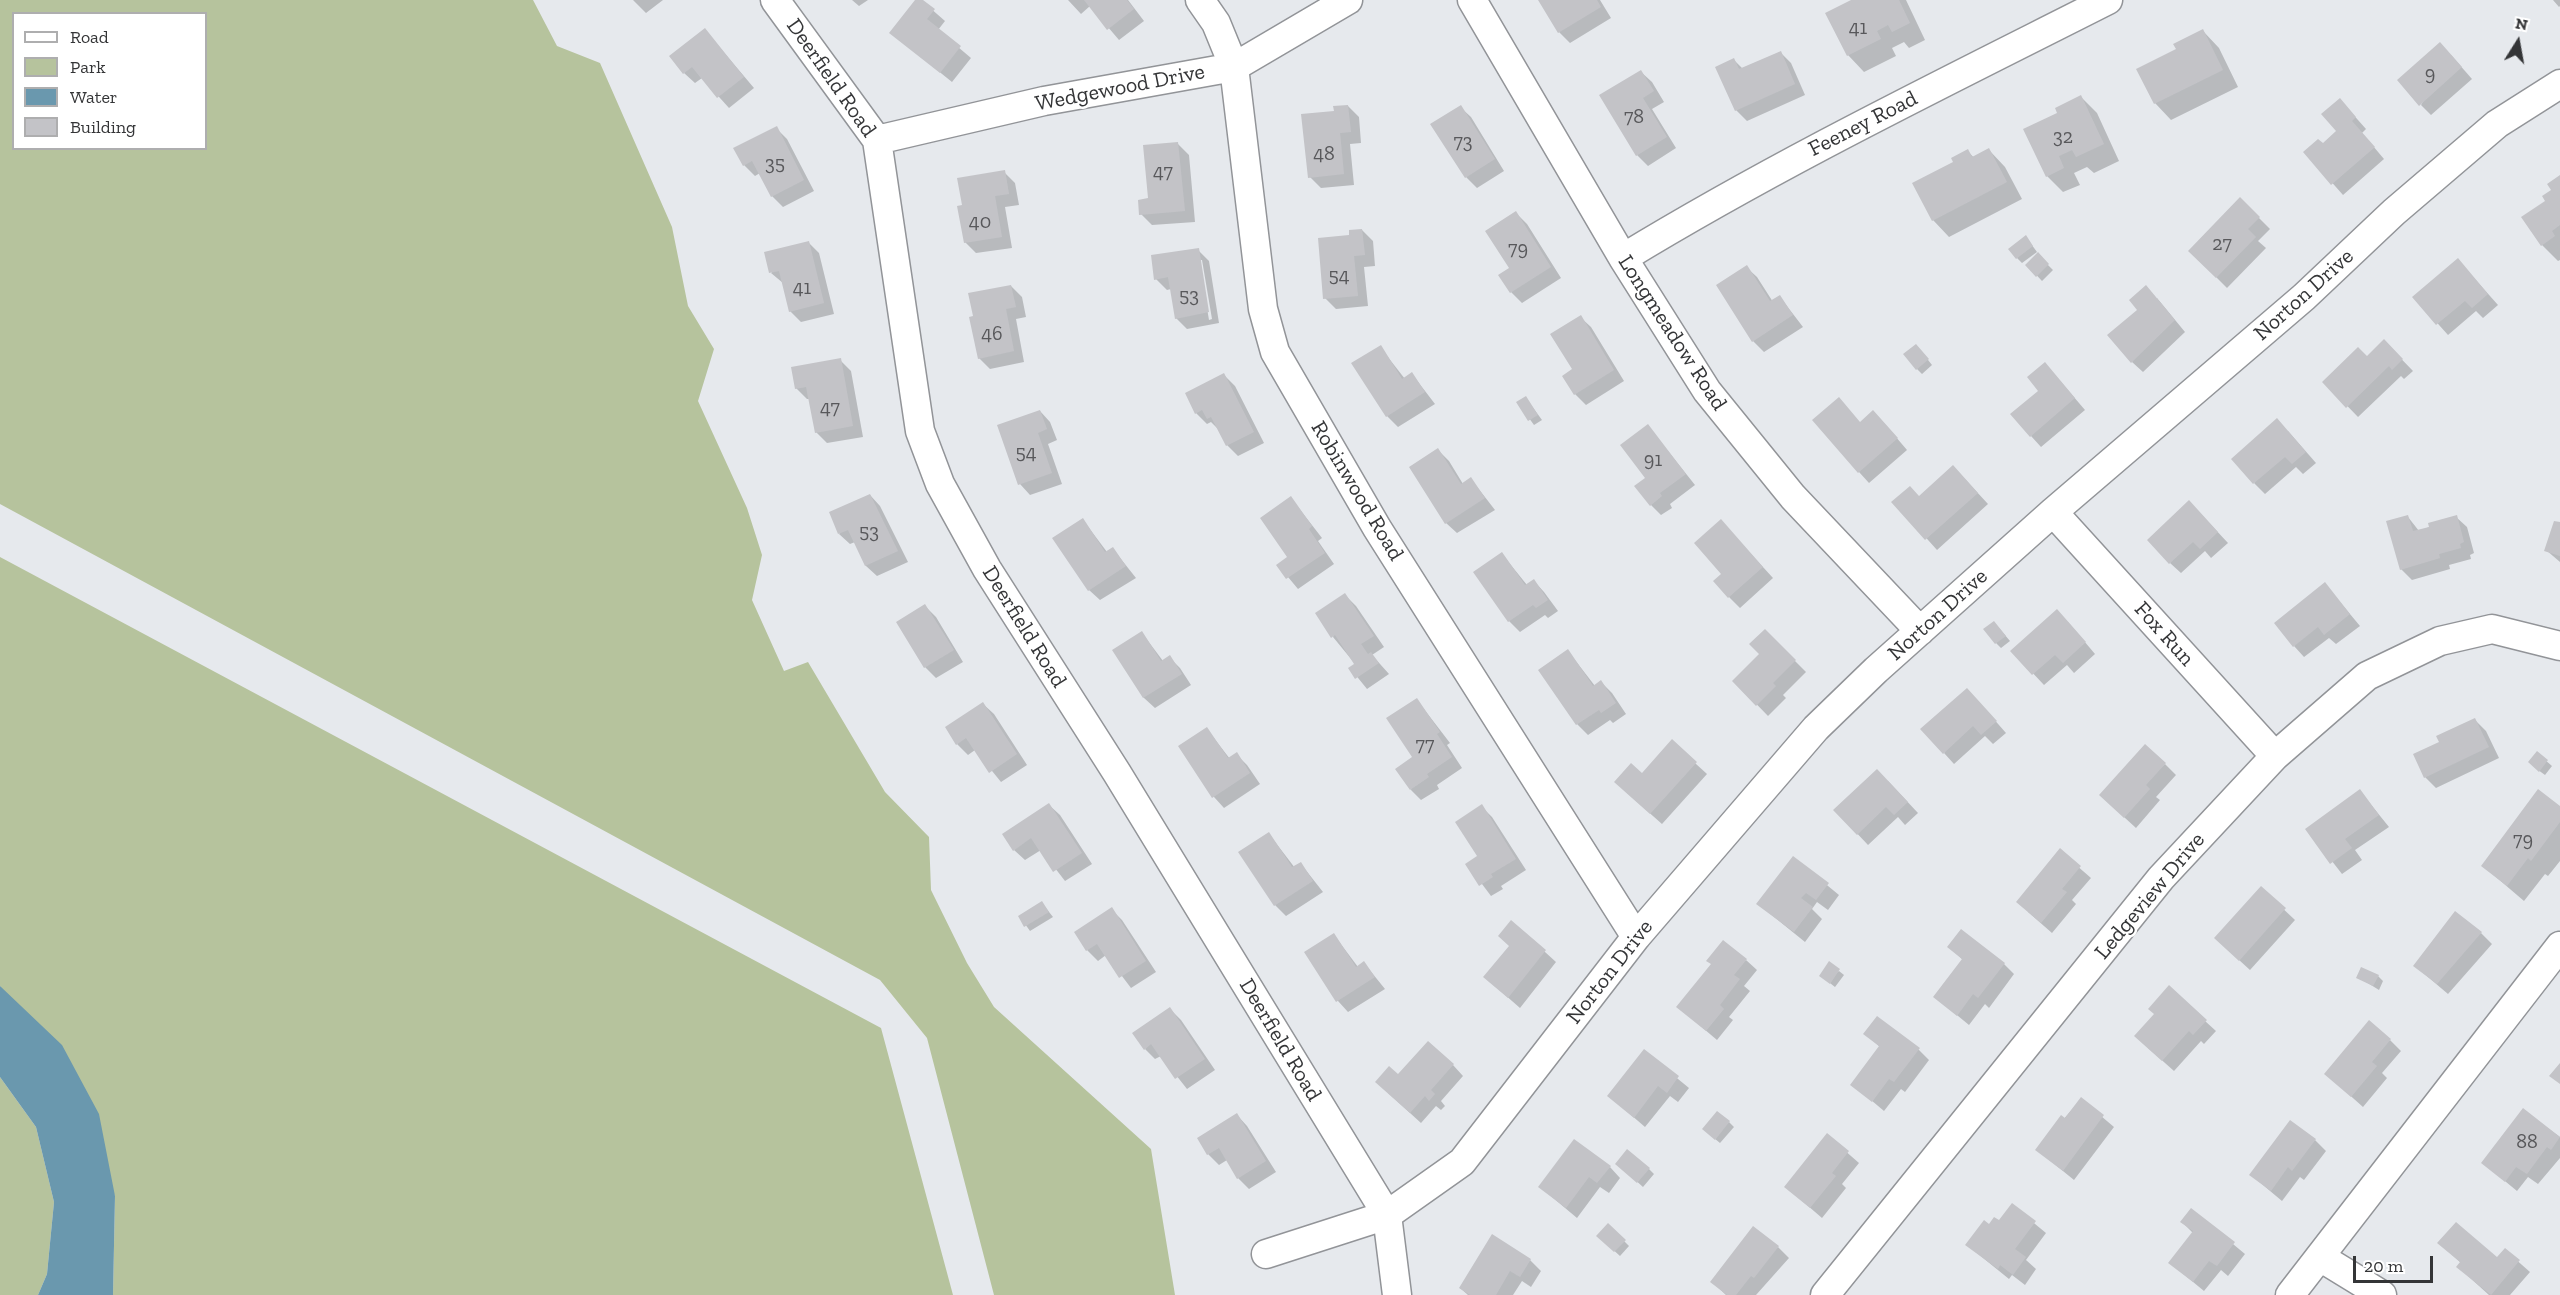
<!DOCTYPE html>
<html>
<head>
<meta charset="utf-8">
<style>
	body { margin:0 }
	#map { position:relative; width:2560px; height:1295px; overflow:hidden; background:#e6e9ed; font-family:"Zilla Slab",serif }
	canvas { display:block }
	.legend { position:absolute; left:12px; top:12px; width:195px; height:138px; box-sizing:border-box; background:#fff; border:2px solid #aeaeaf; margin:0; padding:8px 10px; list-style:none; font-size:18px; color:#343537 }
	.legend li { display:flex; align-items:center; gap:12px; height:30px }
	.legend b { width:30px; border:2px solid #aeaeaf }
	.north { position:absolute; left:2488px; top:12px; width:60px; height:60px; -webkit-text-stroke:4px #fff; paint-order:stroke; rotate:11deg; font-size:16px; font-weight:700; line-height:24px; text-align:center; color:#343537 }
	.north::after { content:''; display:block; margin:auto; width:21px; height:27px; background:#343537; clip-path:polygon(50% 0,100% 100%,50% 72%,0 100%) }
	.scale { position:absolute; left:2353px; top:1256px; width:80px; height:27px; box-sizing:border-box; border:3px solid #343537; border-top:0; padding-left:8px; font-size:18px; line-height:21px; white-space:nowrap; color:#343537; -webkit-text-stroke:4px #fff; paint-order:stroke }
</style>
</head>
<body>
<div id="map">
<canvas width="2560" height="1295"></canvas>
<ul class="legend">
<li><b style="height:8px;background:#fff"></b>Road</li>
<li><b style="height:16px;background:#b6c39d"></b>Park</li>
<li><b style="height:16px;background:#6a98ae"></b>Water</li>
<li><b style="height:16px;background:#c3c3c7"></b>Building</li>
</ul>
<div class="north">N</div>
<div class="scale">20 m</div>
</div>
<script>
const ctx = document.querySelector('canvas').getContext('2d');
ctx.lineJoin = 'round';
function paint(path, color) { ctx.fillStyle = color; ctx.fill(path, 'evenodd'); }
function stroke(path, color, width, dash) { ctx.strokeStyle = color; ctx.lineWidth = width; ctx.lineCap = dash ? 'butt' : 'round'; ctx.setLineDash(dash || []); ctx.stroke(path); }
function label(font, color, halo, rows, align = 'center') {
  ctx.font = font + ' "Zilla Slab",serif'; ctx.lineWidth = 5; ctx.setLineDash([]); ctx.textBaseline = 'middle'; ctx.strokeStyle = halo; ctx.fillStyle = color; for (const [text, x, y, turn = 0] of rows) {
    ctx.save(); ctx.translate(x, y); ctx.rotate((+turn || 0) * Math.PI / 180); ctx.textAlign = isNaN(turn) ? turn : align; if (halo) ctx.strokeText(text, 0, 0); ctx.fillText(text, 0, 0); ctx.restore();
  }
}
paint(new Path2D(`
	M0,0H533L557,46L600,63L672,227L688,306L714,349L698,401L747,508L762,555L752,600L784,671L808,662L885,792L929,837L931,890L967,963L994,1007L1151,1149L1175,1295H994L927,1038L880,980L0,504ZM14,14H206V148H14Z
	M0,557L881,1028L953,1295H113L115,1196L0,986Z
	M0,1077L36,1127L54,1202L47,1274L38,1295H0Z`), '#b6c39d');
paint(new Path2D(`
	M0,986L62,1045L99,1114L115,1196L113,1295H38L47,1274L54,1202L36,1127L0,1077Z`), '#6a98ae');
paint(new Path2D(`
	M633,0H663L646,13Z
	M852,0H868L859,6Z
	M917,0H921L945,21L938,30L971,58L952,82L891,33Z
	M1068,0H1128L1144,21L1119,40L1090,6L1081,14Z
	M1540,0H1600L1611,18L1570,43L1559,32Z
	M1854,0H1906L1925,40L1909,48L1904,42L1892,48L1896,56L1864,72L1848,55Z
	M2553,0H2560V6L2559,7Z
	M705,30L754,88L729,108L702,78L695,83L684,73Z
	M2203,31L2219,48L2238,87L2171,120L2155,103L2178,50Z
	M1780,52L1791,63L1805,95L1747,121L1736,110L1734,60L1743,69Z
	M2451,55L2472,79L2431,115L2421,105Z
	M1641,72L1652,82L1664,102L1652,109L1676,148L1648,166L1637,155Z
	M2081,97L2097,113L2119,161L2094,173L2087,167L2074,173L2080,185L2063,192L2047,176L2059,113Z
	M1348,106L1359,117L1361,143L1350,144L1354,185L1321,188L1310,177L1336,112Z
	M1460,107L1471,117L1504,171L1477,188L1466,177Z
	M2350,111L2366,129L2362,133L2384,159L2343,195L2305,152L2323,145L2338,132Z
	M776,128L787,139L814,191L783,207L772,196L760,173L755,176L744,165Z
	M1178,144L1189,155L1195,222L1152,225L1141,214Z
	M1989,150L2005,167L2022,199L1949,237L1933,220L1955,163L1968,151L1974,158Z
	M1004,172L1015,183L1019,205L1005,207L1012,248L976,253L965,242L963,206Z
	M2560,177V260L2558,261L2542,245L2547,201Z
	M2240,199L2270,229L2258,241L2266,248L2227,288L2190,251Z
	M1516,213L1527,224L1561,278L1522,303L1511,292Z
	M1362,230L1373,241L1375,266L1364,267L1368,306L1336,309L1325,298L1351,236Z
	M2026,237L2037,252L2022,263L2017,258Z
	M808,242L819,253L834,314L801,322L790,311L783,283L771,273Z
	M1198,250L1209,261L1219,323L1187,329L1176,318L1171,289L1167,290L1156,279ZM1199,260H1202L1212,319L1209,320Z
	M2038,255L2053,270L2042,281L2027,265Z
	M2458,260L2498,305L2483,318L2476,311L2448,335L2414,297Z
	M1746,267L1757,277L1773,302L1780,297L1803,327L1764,352L1753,341Z
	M1011,286L1022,297L1026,317L1016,319L1024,362L990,369L979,358Z
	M2157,298L2185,332L2143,372L2132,362Z
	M1580,317L1591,327L1624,381L1586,405L1575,394L1574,370Z
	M2384,341L2413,371L2404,379L2401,376L2358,417L2324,382L2367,358Z
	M1380,347L1405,379L1412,374L1435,404L1398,427L1387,416Z
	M1921,351L1932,365L1922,374L1917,369Z
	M840,360L851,371L863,437L827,443L816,432L810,399H807L796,388Z
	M1224,375L1235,386L1264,443L1238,456L1227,445L1219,430L1211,422L1207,424L1196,413Z
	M2055,375L2085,410L2041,447L2031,436Z
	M1526,398L1542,420L1534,425L1518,403Z
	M1040,411L1050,422L1057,440L1048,444L1062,484L1030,495L1020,484Z
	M1861,423H1884L1907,450L1869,483L1859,472Z
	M1648,426L1695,485L1670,504L1672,508L1661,515L1651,505Z
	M2288,431L2316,463L2303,474L2296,467L2265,494L2254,483Z
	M1438,450L1449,461L1463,484L1471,479L1495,510L1457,533L1446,523Z
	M1964,478L1988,504L1937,550L1894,502L1919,498Z
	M870,495L880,506L908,562L877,576L866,566L855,542L850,544L839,534Z
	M1291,498L1322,538L1318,541L1334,564L1298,589L1278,565L1289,558Z
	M2200,513L2228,543L2211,558L2205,551L2181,573L2170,563Z
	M2408,517L2419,531L2456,517L2467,527L2474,553L2470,555L2471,559L2449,565L2450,569L2412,580L2401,569Z
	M1083,520L1107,552L1113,549L1136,578L1100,600L1089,590Z
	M2560,524V562L2546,550Z
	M1731,532L1773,578L1740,608L1729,597L1723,574Z
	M1502,554L1527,585L1534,581L1544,592L1558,611L1548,618L1545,615L1520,632L1509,621Z
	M2325,584L2360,626L2336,644L2329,638L2304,657L2294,646Z
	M1345,595L1356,606L1384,647L1372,655L1389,674L1367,689L1350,668L1356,665L1333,637Z
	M925,606L936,617L963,662L936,678L925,667L898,623Z
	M2068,622L2095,654L2074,673L2067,665L2044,685L2012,651Z
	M1999,628L2010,641L2001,648L1996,643Z
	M1765,631L1806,672L1783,695L1786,698L1768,716L1734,681L1762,655Z
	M1142,633L1163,661L1169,657L1180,668L1191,685L1155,708L1144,698L1114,651Z
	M1568,651L1595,686L1601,682L1612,693L1626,714L1613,723L1610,720L1588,735L1577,724Z
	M1417,700L1450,743L1447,745L1462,768L1437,785L1439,789L1421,800L1411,790Z
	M1977,700L2006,733L1993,744L1985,736L1954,764L1944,753Z
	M983,704L994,714L1027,765L1001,782L975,750L968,755L957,744Z
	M2475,720L2486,731L2499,758L2436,788L2425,777L2441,743Z
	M1207,729L1230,759L1236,754L1247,765L1260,784L1224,808L1214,797L1180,747Z
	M1672,742L1707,774L1662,824L1627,793Z
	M2537,753L2552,766L2545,775L2534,767Z
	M2165,764L2176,775L2156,797L2160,800L2136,828L2112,806Z
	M1888,781L1918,813L1905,825L1898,817L1868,845L1835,810Z
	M2360,791L2389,827L2355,850L2362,860L2342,874L2307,829Z
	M1049,805L1060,815L1092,864L1065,881L1041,850L1025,860L1014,850Z
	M1481,806L1492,817L1526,870L1501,886L1503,889L1491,896L1467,864L1479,857Z
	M2560,808V861L2548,876L2545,874L2524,901L2483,866Z
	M1269,834L1295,868L1301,864L1323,892L1286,916L1275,905L1241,852Z
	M2060,851L2091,878L2072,900L2076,904L2052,933L2028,912Z
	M1794,858L1839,895L1828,910L1817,902L1812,909L1822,919L1805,942L1758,904Z
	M2261,888L2295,920L2250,970L2227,949Z
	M1042,903L1053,917L1030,931L1020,917Z
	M1111,909L1122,920L1156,972L1131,988L1106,955L1098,961L1087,950Z
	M1512,922L1556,962L1520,1008L1496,987L1510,947Z
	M2481,933L2492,944L2448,994L2415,966Z
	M1334,935L1358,967L1364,963L1385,989L1348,1012L1338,1001L1306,953Z
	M1949,947L2004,964L2014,974L1989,1008L1985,1004L1969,1025L1935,997L1963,960Z
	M1746,960L1757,970L1744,986L1750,991L1729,1017L1733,1020L1717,1040L1678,1007Z
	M1839,971L1844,975L1835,987L1826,980Z
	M2378,976L2383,981L2379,990L2358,977Z
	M1170,1009L1181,1020L1215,1070L1187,1089L1161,1056L1155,1059L1145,1049Z
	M2205,1021L2216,1031L2204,1044L2201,1041L2174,1071L2147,1047Z
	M1865,1034L1919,1050L1929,1060L1905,1092L1901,1089L1884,1111L1852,1084L1880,1047Z
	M2390,1040L2401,1051L2382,1073L2387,1078L2363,1107L2326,1074Z
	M1644,1051L1689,1088L1678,1102L1670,1096L1645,1127L1609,1096Z
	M1453,1065L1463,1076L1441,1101L1445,1106L1441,1110L1436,1106L1421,1123L1388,1093L1398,1076Z
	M2081,1099L2114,1127L2074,1180L2037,1150Z
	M2523,1110L2560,1137V1158L2538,1184L2528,1177L2517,1191L2483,1163Z
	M1237,1115L1247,1126L1276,1172L1249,1189L1238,1178L1227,1160L1219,1165L1208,1154Z
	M1729,1122L1734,1127L1720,1143L1709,1134Z
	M1827,1135L1859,1163L1842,1184L1846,1188L1822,1218L1786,1187Z
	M2315,1140L2326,1151L2304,1180L2300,1177L2282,1201L2251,1175Z
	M1610,1167L1620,1178L1609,1193L1600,1187L1577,1218L1540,1187Z
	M1622,1168L1649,1169L1654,1174L1643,1187Z
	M2012,1205L2046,1233L2026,1260L2036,1269L2025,1285L2012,1275L2009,1279L1967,1245L1989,1226L1999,1222Z
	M2192,1210L2245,1254L2228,1276L2221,1270L2204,1291L2170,1263L2193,1233L2182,1222Z
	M1608,1225L1629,1246L1620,1256L1598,1236Z
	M2439,1243L2497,1259L2505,1250L2530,1272L2510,1295H2489L2458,1267L2461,1263Z
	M1778,1247L1789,1258L1756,1295H1726L1712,1282Z
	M1530,1260L1541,1271L1531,1287L1522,1281L1513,1295H1468L1460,1288Z`), '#0003');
paint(new Path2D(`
	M915,0H923L935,9L927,19L961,46L940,73L889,33Z
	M1084,0H1127L1134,9L1107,30Z
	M1538,0H1597L1601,7L1558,33Z
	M1851,0H1899L1910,23L1892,32L1888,25L1877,31L1881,39L1847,56L1825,13Z
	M705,28L744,77L717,98L692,67L683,74L669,56Z
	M2203,29L2223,70L2154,104L2136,69L2176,49L2173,44Z
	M2440,42L2462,67L2419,106L2397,80Z
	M1781,51L1795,84L1735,111L1715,67L1734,58L1739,69Z
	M1641,70L1654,91L1643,98L1667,137L1636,156L1599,95Z
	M2081,95L2104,144L2076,157L2072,150L2059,156L2064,168L2046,177L2023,129L2057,113L2055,108Z
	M2340,98L2356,117L2352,121L2375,147L2331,185L2303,152L2318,139L2323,143L2336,131L2321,114Z
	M1348,105L1351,132L1340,133L1344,174L1308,178L1301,114L1334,111L1333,106Z
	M1461,105L1495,159L1465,178L1430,124Z
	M777,126L804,180L771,197L752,161L743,166L733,148Z
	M1178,142L1185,211L1139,215L1138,200L1148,198L1143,145Z
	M1989,148L2007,182L1932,221L1912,183L1953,162L1951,158L1968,149L1972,157Z
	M1005,170L1009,194L995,196L1002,237L964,243L957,206L962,205L957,178Z
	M2560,175V225L2552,231L2555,236L2541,246L2521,217L2545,201L2542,196L2551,190L2547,184Z
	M2240,197L2260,217L2248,229L2256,237L2216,278L2188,251Z
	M1516,211L1551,267L1510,293L1498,275L1509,268L1485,231Z
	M1362,229L1365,255L1354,256L1358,296L1323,299L1318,238L1349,235V230Z
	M2026,235L2033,246L2016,259L2008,249Z
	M809,241L824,303L789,312L779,271L769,273L764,252Z
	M1199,248L1209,312L1175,319L1168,277L1154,280L1151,255Z
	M2038,252L2049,264L2036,277L2025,265Z
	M2458,258L2488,294L2472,308L2465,301L2436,325L2412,297Z
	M1747,265L1770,301L1780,295L1793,315L1752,342L1716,285Z
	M1011,285L1016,307L1006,309L1014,351L978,359L969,317L973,316L968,293Z
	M2146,285L2175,320L2131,363L2107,335L2137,310L2129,300Z
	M1581,315L1614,370L1574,395L1562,376L1572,369L1550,334Z
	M2384,339L2403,359L2392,370L2389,366L2346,408L2322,382L2358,347L2367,356Z
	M1916,344L1929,359L1916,370L1903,354Z
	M1381,345L1402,379L1412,372L1425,392L1386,417L1351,363Z
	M841,358L853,426L815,433L806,387L795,389L791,367Z
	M2045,362L2075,398L2030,437L2010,414L2038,391L2027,377Z
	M1224,373L1254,432L1226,446L1211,417L1207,419L1202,410L1195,414L1185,393Z
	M1526,396L1538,415L1528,421L1516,402Z
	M1839,397L1860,422L1873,410L1898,438L1858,473L1812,420Z
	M1040,410L1047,429L1038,433L1052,473L1018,485L997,425Z
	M2277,418L2306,452L2292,464L2285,457L2253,484L2231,459Z
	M1648,424L1686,474L1660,493L1662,496L1650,506L1634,486L1645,478L1620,445Z
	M1438,448L1461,484L1471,477L1485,498L1445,524L1409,467Z
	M1953,465L1978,493L1925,540L1891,502L1910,486L1919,496Z
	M870,494L898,551L865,566L848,530L838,534L829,512Z
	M1291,496L1312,526L1309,529L1325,553L1286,579L1276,565L1287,557L1260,518Z
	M2189,500L2218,532L2200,549L2193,542L2169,564L2147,540Z
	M2408,515L2413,531L2429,527L2428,523L2457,515L2464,542L2460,544L2461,548L2439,554L2440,558L2400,570L2386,521Z
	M1083,518L1105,552L1113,547L1126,566L1088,591L1052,538Z
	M1721,519L1763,567L1728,598L1713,581L1721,574L1694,543Z
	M2554,521L2560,522V556L2544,551Z
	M1502,552L1525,585L1534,579L1548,600L1536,608L1533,605L1508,622L1473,572Z
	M2325,582L2350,614L2324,635L2318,627L2293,647L2274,623Z
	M1345,593L1374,636L1361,644L1368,654L1371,652L1379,663L1355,679L1348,668L1354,664L1335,635L1331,638L1315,613Z
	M925,604L954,650L924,668L896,622Z
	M2057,609L2086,642L2063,663L2055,655L2032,675L2010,651Z
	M1994,621L2006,636L1995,644L1983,629Z
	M1765,629L1796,660L1773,683L1776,686L1756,706L1732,681L1759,654L1749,644Z
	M1142,631L1161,661L1170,655L1182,674L1143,698L1112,650Z
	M1568,649L1593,686L1601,680L1616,703L1601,713L1599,710L1576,725L1538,670Z
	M1967,688L1997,721L1981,735L1973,726L1943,754L1920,729Z
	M1417,698L1440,732L1437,734L1452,757L1427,774L1429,777L1410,790L1395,769L1412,757L1386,718Z
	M983,702L1017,754L989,773L966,738L956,745L945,727Z
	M2475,718L2489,747L2424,778L2413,754L2439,742L2436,736Z
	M1207,727L1228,758L1237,752L1250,773L1212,798L1178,746Z
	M1672,739L1697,762L1650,814L1614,782L1631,763L1642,773Z
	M2145,744L2166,763L2146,785L2150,789L2124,818L2099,795Z
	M2537,751L2548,760L2539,772L2528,762Z
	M1877,769L1908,802L1894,815L1886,807L1857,835L1833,810Z
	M2360,789L2379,815L2345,839L2352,848L2330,864L2305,829Z
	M2538,789L2560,806V822L2531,861L2528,858L2507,886L2481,866Z
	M1049,803L1082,853L1053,872L1031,838L1013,851L1002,834Z
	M1482,804L1516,859L1491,874L1493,877L1479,886L1465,864L1477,856L1455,822Z
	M1269,832L1292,867L1301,862L1313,881L1274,906L1238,852Z
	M2060,848L2081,866L2062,889L2067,892L2041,923L2016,902Z
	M1793,856L1829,883L1816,900L1806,893L1801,898L1813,907L1794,932L1756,904Z
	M2261,886L2286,908L2239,961L2214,938Z
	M1042,901L1049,912L1024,927L1018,916Z
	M1112,907L1146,961L1119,978L1097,944L1086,951L1074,932Z
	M2455,911L2482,932L2437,984L2413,966Z
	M1511,920L1546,950L1508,998L1483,977L1509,946L1498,936Z
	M1961,929L2005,963L1978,998L1973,994L1957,1016L1933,997L1962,959L1947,947Z
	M1334,933L1356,967L1364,961L1375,977L1336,1002L1304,952Z
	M1723,940L1747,959L1734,975L1740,979L1720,1005L1724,1009L1706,1031L1676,1007L1711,964L1706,961Z
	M1829,961L1840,969L1830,984L1819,976Z
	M2361,967L2379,975L2373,986L2356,978Z
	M2169,985L2207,1020L2193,1035L2189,1031L2162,1061L2134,1036L2154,1014L2148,1009Z
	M1170,1007L1205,1059L1175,1079L1151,1044L1144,1050L1132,1033Z
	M1877,1016L1920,1048L1894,1082L1889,1079L1872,1102L1850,1085L1879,1046L1863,1034Z
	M2369,1020L2391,1039L2372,1062L2377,1066L2351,1097L2324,1074Z
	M1428,1041L1454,1064L1431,1090L1435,1094L1429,1101L1425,1096L1410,1113L1375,1082L1389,1066L1398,1074Z
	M1644,1049L1679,1076L1667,1093L1658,1086L1634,1118L1607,1096Z
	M2560,1063V1084L2549,1076Z
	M2081,1097L2104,1115L2063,1171L2035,1150L2061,1115L2065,1118Z
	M2523,1108L2560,1137L2551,1150L2547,1147L2527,1174L2516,1167L2505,1182L2481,1163Z
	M1717,1111L1730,1121L1715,1140L1702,1129Z
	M1237,1113L1266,1161L1237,1179L1219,1148L1207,1155L1197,1138Z
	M2290,1120L2316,1139L2292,1171L2288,1167L2271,1191L2249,1175Z
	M1827,1133L1849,1151L1832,1173L1836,1176L1810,1208L1784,1187Z
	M1574,1139L1611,1166L1597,1183L1589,1177L1566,1208L1538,1187Z
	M1627,1149L1650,1168L1637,1183L1615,1164Z
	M2012,1203L2036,1221L2015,1249L2026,1257L2013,1275L2000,1265L1998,1269L1965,1245L1984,1220L1989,1224L1994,1217L1999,1220Z
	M2191,1208L2235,1242L2217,1266L2209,1261L2193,1282L2168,1263L2193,1231L2180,1222Z
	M2456,1222L2497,1257L2505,1248L2520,1260L2491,1295L2456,1267L2460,1262L2437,1243Z
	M1608,1223L1626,1240L1614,1252L1596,1236Z
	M1753,1226L1779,1246L1754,1278L1751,1276L1736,1295H1727L1710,1282Z
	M1492,1234L1531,1259L1520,1277L1510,1271L1496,1295H1470L1459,1288Z`), '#c3c3c7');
const minor = new Path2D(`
	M775,0L877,140L920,431L940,484L987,569L1117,773L1387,1215L1397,1295
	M1200,0L1216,23L1234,67L1263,309L1275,352L1377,528L1636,937
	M1472,0L1623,258L1707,391L1793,497L1920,631
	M877,140L1044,101L1234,67L1348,0
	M1623,258C1779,163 1944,83 2108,0
	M2053,512L2275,756
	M1266,1254L1387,1215L1462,1162L1636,937L1816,728L1876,670L2053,512L2304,297L2394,212L2497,124L2560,84
	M2320,1257L2382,1295
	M1825,1295L2161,878L2275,756L2367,676L2440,641L2492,629L2560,646
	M2290,1295L2560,946`);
stroke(minor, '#929498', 31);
stroke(minor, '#fff', 28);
label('20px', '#58585b', null, [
	["41",1858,28],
	["9",2430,74],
	["78",1634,117],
	["32",2063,137],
	["73",1463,142],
	["48",1324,154],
	["35",775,164],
	["47",1163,172],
	["40",980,222],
	["27",2222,244],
	["79",1518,249],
	["54",1339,276],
	["41",802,288],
	["53",1189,296],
	["46",992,334],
	["47",830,408],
	["54",1026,453],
	["91",1653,460],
	["53",869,532],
	["77",1425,745],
	["79",2523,840],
	["88",2527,1142]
]);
label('22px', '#343537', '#fff', [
	["Deerfield Road",831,78,55],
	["Wedgewood Drive",1120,88,-11],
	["Feeney Road",1863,124,-27],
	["Norton Drive",2304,295,-42],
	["Longmeadow Road",1672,333,57],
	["Robinwood Road",1357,491,59],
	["Norton Drive",1938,615,-42],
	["Deerfield Road",1024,627,58],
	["Fox Run",2164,634,48],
	["Ledgeview Drive",2150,896,-50],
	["Norton Drive",1610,972,-52],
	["Deerfield Road",1280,1040,59]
]);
</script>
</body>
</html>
